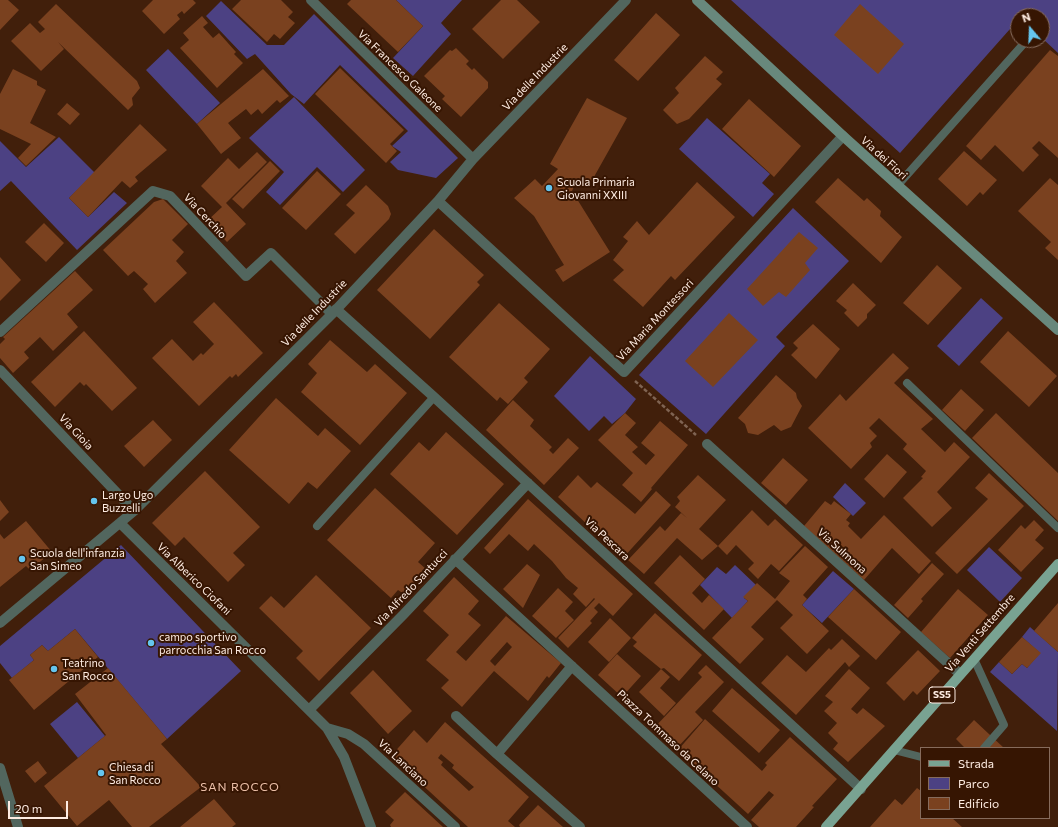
<!DOCTYPE html>
<html>
<head>
<meta charset="utf-8">
<style>
	body { margin:0 }
	#map { position:relative; width:1058px; height:827px; overflow:hidden; background:#411f0b; font-family:Commissioner,sans-serif }
	canvas { display:block }
	.legend { position:absolute; left:920px; top:747px; width:130px; height:72px; box-sizing:border-box; background:#361502; border:1px solid #866b5c; margin:0; padding:5px 7px; list-style:none; font-size:12px; color:#feece2 }
	.legend li { display:flex; align-items:center; gap:8px; height:20px }
	.legend b { width:20px; border:1px solid #866b5c }
	.north { position:absolute; left:1010px; top:8px; width:40px; height:40px; box-sizing:border-box; background:#361502; border:1px solid #866b5c; border-radius:50%; rotate:341deg; font-size:11px; font-weight:700; line-height:16px; text-align:center; color:#feece2 }
	.north::after { content:''; display:block; margin:auto; width:14px; height:18px; background:#65c5ee; clip-path:polygon(50% 0,100% 100%,50% 72%,0 100%) }
	.scale { position:absolute; left:8px; top:801px; width:60px; height:18px; box-sizing:border-box; border:2px solid #feece2; border-top:0; padding-left:5px; font-size:12px; line-height:14px; white-space:nowrap; color:#feece2; -webkit-text-stroke:3px #361502; paint-order:stroke }
</style>
</head>
<body>
<div id="map">
<canvas width="1058" height="827"></canvas>
<ul class="legend">
<li><b style="height:5px;background:#79a392"></b>Strada</li>
<li><b style="height:11px;background:#4c4183"></b>Parco</li>
<li><b style="height:11px;background:#7a411f"></b>Edificio</li>
</ul>
<div class="north">N</div>
<div class="scale">20 m</div>
</div>
<script>
const ctx = document.querySelector('canvas').getContext('2d');
ctx.lineJoin = 'round';
function paint(path, color) { ctx.fillStyle = color; ctx.fill(path, 'evenodd'); }
function stroke(path, color, width, dash) { ctx.strokeStyle = color; ctx.lineWidth = width; ctx.lineCap = dash ? 'butt' : 'round'; ctx.setLineDash(dash || []); ctx.stroke(path); }
function label(font, color, halo, rows, align = 'center') {
  ctx.font = font + ' Commissioner,sans-serif'; ctx.lineWidth = 4; ctx.setLineDash([]); ctx.textBaseline = 'middle'; ctx.strokeStyle = halo; ctx.fillStyle = color; for (const [text, x, y, turn = 0] of rows) {
    ctx.save(); ctx.translate(x, y); ctx.rotate((+turn || 0) * Math.PI / 180); ctx.textAlign = isNaN(turn) ? turn : align; if (halo) ctx.strokeText(text, 0, 0); ctx.fillText(text, 0, 0); ctx.restore();
  }
}
paint(new Path2D(`
	M396,0H462L441,23L451,34L413,76L393,58L423,26Z
	M731,0H1058V53L1042,38V16H1018V20L900,153Z
	M221,1L267,45H284L314,14L458,158L436,178L398,170L390,162L401,152L392,146L408,131L340,65L304,104L291,94L255,54L247,59L206,16Z
	M168,49L220,103L197,124L146,70Z
	M294,97L365,170L343,192L317,167L280,205L266,192L284,172L249,138Z
	M707,118L770,174L762,183L774,194L753,217L679,149Z
	M59,137L95,173L69,198L88,217L114,192L127,203L77,250L11,181L0,191V141L26,167Z
	M793,208L849,261L776,337L785,346L706,434L639,375Z
	M981,298L1003,318L959,366L937,346Z
	M590,356L636,399L625,413L612,424L604,416L589,431L554,396Z
	M845,483L866,503L853,516L833,497Z
	M121,545L241,671L167,739L75,629L48,651L42,645L30,655L34,660L12,678L0,663V646Z
	M989,547L1022,578L1000,602L967,570Z
	M735,565L756,585L744,598L748,601L732,618L700,585L717,567L726,574Z
	M833,571L854,589L822,623L802,605Z
	M1030,627L1058,652L1057,731L990,672L999,662L1012,674L1022,664L1027,668L1040,653L1022,637Z
	M77,702L105,736L78,758L50,724Z`), '#4c4183');
paint(new Path2D(`
	M0,0H8L19,10L0,30Z
	M153,0H193L196,3L184,14L182,11L177,15L180,19L164,34L142,11Z
	M241,0H281L293,12L288,17L295,23L280,39L274,34L267,42L232,9Z
	M351,0H396L423,26L398,52L347,4Z
	M501,0H517L540,22L503,59L472,29Z
	M56,4L137,81L140,88L132,98L133,105L128,110L58,42L64,49L41,71L11,41L30,23L40,33L45,29L38,22Z
	M860,4L904,44L878,74L834,35Z
	M656,13L680,35L638,81L614,60Z
	M202,16L208,23L203,27L213,38L219,33L236,52L234,54L243,63L217,88L180,48L189,40L183,33Z
	M456,48L469,61L466,64L472,70L474,68L488,82V88L461,117L442,99L445,96L424,76L450,50L452,51Z
	M1050,50L1058,56V158L1039,141L1032,148L1039,155L1023,172L995,145L981,160L966,146Z
	M705,56L723,72L716,79L722,84L689,119L677,124L663,110L679,93L675,88Z
	M340,68L404,130L390,144L397,151L386,163L315,94Z
	M13,69L37,81V85L46,90L30,123L56,137L26,166L18,158L31,144L0,129V94Z
	M263,69L289,96L280,103L277,100L262,114L258,109L251,115L246,109L228,123L241,138L221,154L197,124Z
	M587,98L627,118L590,184L577,180L572,191L610,252L563,282L555,270L564,265L534,216L514,198L535,179L542,186L558,169L550,164Z
	M749,99L801,146L774,177L722,129Z
	M67,103L80,114L70,125L57,114Z
	M140,124L167,150L135,177L138,181L130,188L122,181L88,217L69,198Z
	M964,151L997,180L983,195L980,192L967,206L938,179Z
	M257,152L267,162L226,203L246,224L227,242L207,221L222,207L201,186L228,158L239,169Z
	M270,161L280,171L243,209L232,199Z
	M317,171L341,194L306,230L282,208Z
	M838,178L864,201L867,198L881,211L880,216L902,237L881,263L815,202Z
	M1050,178L1058,185V260L1045,248L1051,242L1018,211Z
	M697,182L735,217L675,280L671,276L643,307L613,280L624,270L613,260L628,241L623,237L637,221L649,235Z
	M366,185L388,206L391,214L389,219L355,254L334,234L355,213L346,205Z
	M163,199L188,224L172,240L184,252L176,261L187,273L155,303L143,289L148,284L134,271L128,276L103,250L154,202Z
	M44,223L64,243L46,262L25,242Z
	M434,229L484,275L477,282L480,285L430,339L377,290Z
	M799,232L818,248L805,263L810,270L786,297L779,292L763,306L747,289Z
	M0,257L21,280L0,301Z
	M937,265L962,288L928,325L903,303Z
	M75,271L93,290L67,314L78,327L53,351L40,337L24,352L29,358L13,373L0,358V344L5,339L3,337Z
	M853,283L876,305L867,314V318L858,327L844,313L847,310L836,301Z
	M214,302L263,353L238,377L236,374L232,378L230,376L199,406L152,358L172,339L193,361L201,353L203,355L214,344L193,322Z
	M499,303L550,349L524,378L528,382L508,404L500,397L497,401L449,357Z
	M729,313L758,340L713,387L685,361Z
	M813,324L840,349L816,379L791,355L798,348L793,343Z
	M84,331L137,388L112,411L86,384L84,386L80,382L55,407L31,382Z
	M1008,331L1057,376L1029,407L980,362Z
	M330,340L367,372L375,364L407,393L360,445L301,392L317,373L308,364Z
	M893,353L909,368L894,383L933,419L921,429L945,452L954,442L970,457L937,492L952,508L932,527L903,498L923,478L921,477L926,471L903,449L907,444L879,418L869,428L877,436L870,443L872,447L851,469L808,428L840,394L846,401Z
	M776,375L796,393L797,398L802,406L791,427L781,431L774,425L758,435L748,433L745,424L738,418Z
	M961,389L984,410L965,431L942,410Z
	M276,398L318,436L325,428L351,451L317,489L308,482L289,504L229,450Z
	M513,400L534,420L530,426L552,447L549,450L553,454L568,438L579,448L544,485L486,430Z
	M625,413L636,423L625,435L638,447L632,452L646,465L655,455L641,443L660,421L688,445L651,488L652,489L641,502L622,485L633,473L598,440Z
	M996,413L1058,473V521L972,438Z
	M153,420L172,440L144,467L124,446Z
	M446,432L504,484L457,535L390,474L419,442L429,451Z
	M887,454L907,472L884,498L864,479Z
	M783,458L808,480L786,505L761,483Z
	M205,471L260,527L233,553L245,565L228,582L184,537L175,546L152,523Z
	M989,473L1024,506L957,574L935,553L988,499L975,488Z
	M578,475L591,488L597,482L635,514L656,491L671,505L623,558L558,497Z
	M698,475L726,500L699,529L718,546L702,560L677,538L644,574L628,560L660,526L665,531L681,513L687,518L675,507L680,501L677,497Z
	M375,488L435,543L418,562L426,569L404,594L398,590L391,598L327,540Z
	M528,499L633,594L613,616L599,603L594,608L598,612L590,621L592,623L568,648L558,638L595,599L594,598L586,607L573,594L578,588L566,578L552,561L534,544L528,551L509,534L490,554L484,548Z
	M0,500L9,512L0,521Z
	M825,501L831,505L834,501L851,514L846,520L850,523L848,526L861,539L884,515L931,561L919,574L892,548L864,580L804,526Z
	M752,510L768,526L775,519L803,545L779,571L771,564L758,579L748,569L754,563L736,545L727,555L718,546Z
	M1034,520L1044,530L1035,540L1044,548L1021,572L998,550L1021,525L1025,529Z
	M26,521L52,552L30,570L26,566L0,587V534L4,539Z
	M805,546L828,567L803,595L807,599L802,605L829,631L807,654L780,628L793,615L777,600L751,627L764,639L740,664L712,638L748,601L743,597L757,583L775,599L790,581L779,573Z
	M680,555L705,579L692,593L702,603L709,595L724,609L704,630L654,583Z
	M932,563L944,574L921,599L923,601L908,618L894,605Z
	M527,564L540,575L523,608L503,589Z
	M316,575L371,628L319,681L296,658L303,651L259,608L271,596L284,608Z
	M454,577L479,601L468,614L481,625L456,652L466,661L506,616L561,663L549,678L547,676L528,701L494,671L462,707L441,688L449,680L426,660L449,635L423,611ZM507,642L512,647L495,666L490,661Z
	M558,588L573,602L565,611L574,620L556,638L532,616Z
	M854,589L901,632L876,660L828,617Z
	M958,589L988,615L950,658L921,632Z
	M1058,603V652L1034,631Z
	M655,613L702,655L679,681L664,668L661,669L633,646L637,642L632,638Z
	M610,618L631,638L609,662L588,642Z
	M75,629L98,657L34,710L9,680L34,660L30,655L42,645L48,651Z
	M1022,637L1041,653L1027,668L1022,664L1012,674L999,662Z
	M842,639L860,656L849,667L845,662L796,715L761,683L787,655L806,672L829,648L831,650Z
	M918,650L940,671L917,695L913,691L904,701L886,683Z
	M617,654L641,676L622,697L598,675Z
	M706,665L724,682L695,712L703,720L677,748L654,728L702,677L698,673Z
	M108,668L167,739L161,744L201,787L149,827H132L109,800L77,826L44,786L106,735L75,694Z
	M661,669L670,677L660,688L676,703L664,716L639,692Z
	M849,669L870,688L851,709L857,714L863,708L885,726L848,762L833,749L838,743L828,733L837,723L824,711L833,702L825,696Z
	M373,670L412,711L388,734L350,693Z
	M732,688L780,730L759,753L712,711Z
	M705,719L762,771L767,765L765,763L790,737L837,779L812,806L814,807L796,827H759L751,820L774,795L769,791L748,814L678,750Z
	M974,720L1004,748H965L956,739Z
	M445,722L529,797L508,821L515,827H468L391,756L414,730L427,743ZM441,754L454,765L452,768L474,787L469,791L441,765L443,762L438,758Z
	M38,761L47,773L35,783L25,771Z
	M917,788L921,791V818H952L962,827H870L895,799L902,805Z
	M405,792L443,827H391L390,825L394,820L385,812Z
	M214,799L236,824L232,827H180Z
	M538,805L563,827H520L519,825Z`), '#7a411f');
stroke(new Path2D(`
	M635,381L696,435`), '#7f6352', 2.5, [4, 2]);
stroke(new Path2D(`
	M897,186L1027,40
	M907,383L1058,528
	M317,526L434,397
	M974,659L1004,725L984,748
	M894,750L921,757`), '#52665e', 8);
stroke(new Path2D(`
	M311,0L473,159
	M438,201L624,372L843,136
	M336,309L434,397L861,789
	M0,332L153,191L170,196L246,276L271,253L332,314
	M0,370L134,511
	M707,444L960,674
	M120,523L327,728L344,757L371,827
	M455,559L747,827
	M0,623L134,511L332,314L438,201L473,159L626,0
	M572,666L497,754L580,827
	M310,709L403,615L528,483
	M456,716L497,754
	M327,728L348,734L364,744L455,827
	M0,768L18,827`), '#52665e', 10);
stroke(new Path2D(`
	M697,0L843,136L1058,330`), '#68887c', 10);
stroke(new Path2D(`
	M826,827L1058,564`), '#79a392', 10);
for (const [x, y, r, color] of [
	[549,188,4,"#65c5ee"],
	[94,501,4,"#65c5ee"],
	[22,559,4,"#65c5ee"],
	[151,643,4,"#65c5ee"],
	[54,669,4,"#65c5ee"],
	[101,773,4,"#65c5ee"]
]) { const dot = new Path2D(); dot.arc(x, y, r, 0, 2 * Math.PI); ctx.fillStyle = color; ctx.fill(dot); stroke(dot, '#361502', 1.5); }
for (const [x, y, w] of [
	[942,695,26]
]) { const box = new Path2D(); box.roundRect(x - w / 2, y - 8, w, 16, 3); ctx.fillStyle = '#361502'; ctx.fill(box); stroke(box, '#feece2', 1); }
label('bold 10px', '#feece2', null, [
	["SS5",942,695]
]);
label('11px', '#feece2', '#361502', [
	["Via Francesco Galeone",400,71,44],
	["Via delle Industrie",535,77,-46],
	["Via dei Fiori",884,158,42],
	["Via Cerchio",205,216,47],
	["Via delle Industrie",314,313,-46],
	["Via Maria Montessori",655,320,-47],
	["Via Gioia",76,432,47],
	["Via Pescara",607,539,43],
	["Via Sulmona",842,551,42],
	["Via Alberico Ciofani",194,579,44],
	["Via Alfredo Santucci",411,588,-47],
	["Via Venti Settembre",980,633,-49],
	["Piazza Tommaso da Celano",668,738,43],
	["Via Lanciano",403,763,43]
]);
label('11px', '#feece2', '#361502', [
	["Scuola Primaria",557,182],
	["Giovanni XXIII",557,195],
	["Largo Ugo",102,495],
	["Buzzelli",102,508],
	["Scuola dell'infanzia",30,553],
	["San Simeo",30,566],
	["campo sportivo",159,637],
	["parrocchia San Rocco",159,650],
	["Teatrino",62,663],
	["San Rocco",62,676],
	["Chiesa di",109,767],
	["San Rocco",109,780]
], 'left');
ctx.letterSpacing = '1px';
label('12px', '#ebbfa8', '#361502', [
	["SAN ROCCO",240,787]
]);
ctx.letterSpacing = '0px';
</script>
</body>
</html>
